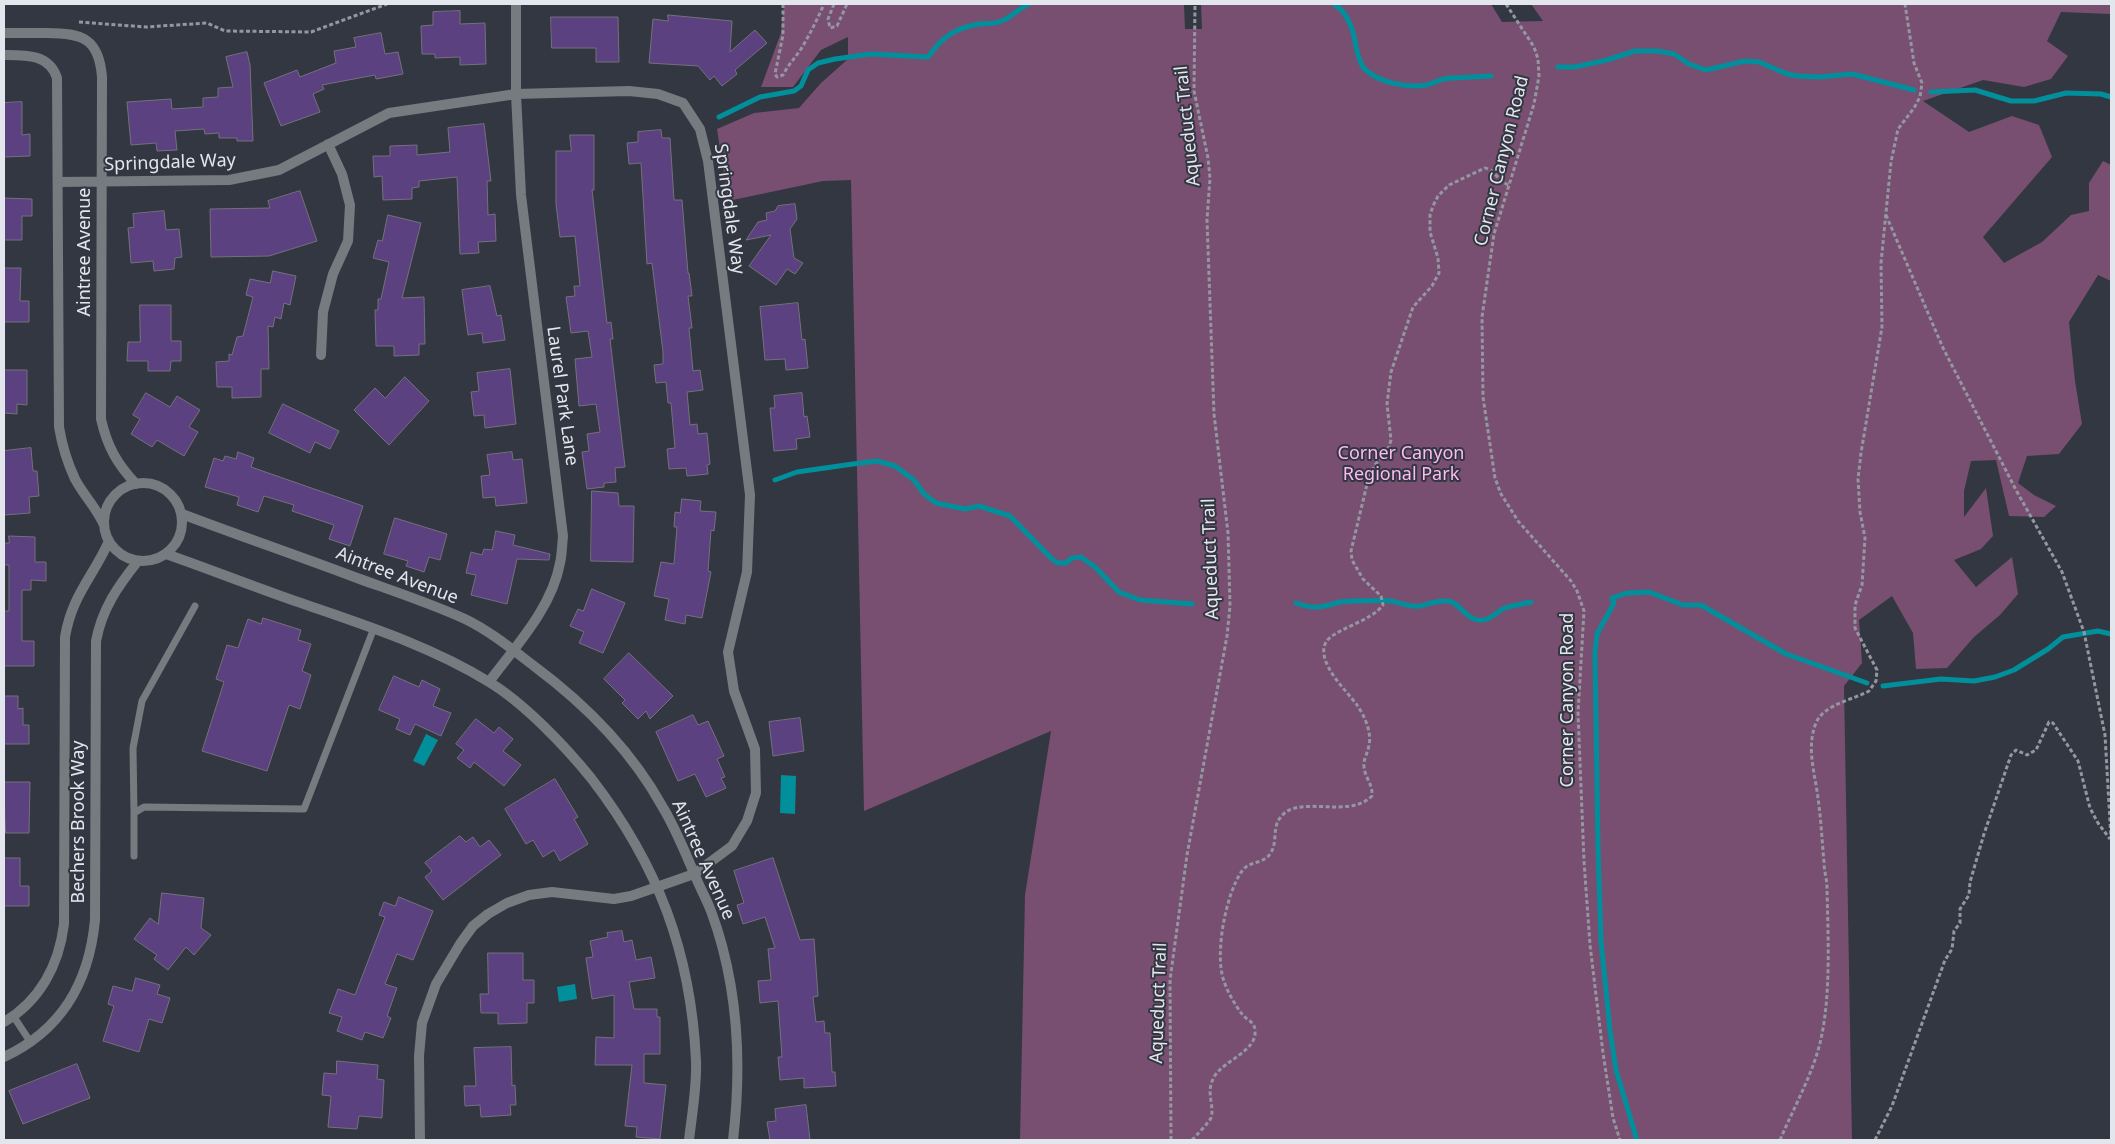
<!DOCTYPE html>
<html>
<head>
<meta charset="utf-8">
<style>
	body { margin:0 }
	#map { position:relative; width:2115px; height:1144px; overflow:hidden; background:#333742; font-family:"Noto Sans",sans-serif }
	canvas { display:block }
	.frame { position:absolute; inset:0; border:5px solid #e4e6ed; pointer-events:none }
</style>
</head>
<body>
<div id="map">
<canvas width="2115" height="1144"></canvas>
<div class="frame"></div>
</div>
<script>
const ctx = document.querySelector('canvas').getContext('2d');
ctx.lineJoin = 'round';
function paint(path, color) { ctx.fillStyle = color; ctx.fill(path, 'evenodd'); }
function stroke(path, color, width, dash) { ctx.strokeStyle = color; ctx.lineWidth = width; ctx.lineCap = dash ? 'butt' : 'round'; ctx.setLineDash(dash || []); ctx.stroke(path); }
function label(font, color, halo, rows, align = 'center') {
  ctx.font = font + ' "Noto Sans",sans-serif'; ctx.lineWidth = 4; ctx.setLineDash([]); ctx.textBaseline = 'middle'; ctx.strokeStyle = halo; ctx.fillStyle = color; for (const [text, x, y, turn = 0] of rows) {
    ctx.save(); ctx.translate(x, y); ctx.rotate((+turn || 0) * Math.PI / 180); ctx.textAlign = isNaN(turn) ? turn : align; if (halo) ctx.strokeText(text, 0, 0); ctx.fillText(text, 0, 0); ctx.restore();
  }
}
paint(new Path2D(`
	M784,4H1184L1185,29H1202L1201,4H1491L1502,22L1543,21L1531,4H2111V14L2061,12L2047,41L2068,56L2051,79L2024,87L1983,80L1923,101L1969,132L2012,116L2039,125L2052,157L1983,237L2004,263L2042,242L2071,215L2089,211V183L2103,161L2111,165V281L2098,275L2069,322L2075,381L2082,424L2059,454L2027,456L2018,483L2034,495L2056,506L2044,517L2009,516L1996,460L1971,461L1964,491V517L1986,488L1993,536L1981,549L1954,560L1976,587L2012,557L2018,594L2000,615L1974,637L1947,668L1916,669L1913,633L1892,596L1859,620L1862,663L1844,686L1852,1140H1020L1025,895L1051,731L864,811L851,180L823,181L728,201L717,129L754,113L799,108L821,83L848,59V37L821,50L793,87H761L781,33Z`), '#784f71');
paint(new Path2D(`
	M426,734L438,740L424,766L413,761Z
	M781,775L796,776L795,814L780,813Z
	M575,984L577,999L559,1002L557,987Z`), '#018f9c');
stroke(new Path2D(`
	M1334,4C1348,12 1354,32 1356,47C1358,55 1360,66 1367,71C1381,83 1408,88 1426,85C1433,84 1438,80 1444,79C1460,77 1475,77 1491,76
	M1558,67H1575L1607,60L1635,51H1657L1674,54L1689,64L1706,70L1745,61L1759,62L1787,74L1798,76L1819,77L1852,74L1914,90
	M1931,92L1975,90L2011,101H2034L2066,93L2101,94L2111,97
	M719,117L760,97L794,91L801,86L808,70L818,63L835,59L871,54L928,57C942,37 955,28 979,24C986,23 993,24 999,22C1011,18 1018,9 1029,4
	M775,480L797,472L853,464L877,461L895,466L914,480L924,494L936,503L965,509L979,506L1010,516L1052,559L1058,563H1066L1072,558L1081,557L1095,567L1119,592L1140,600L1192,604
	M1296,603C1315,610 1322,607 1340,602C1346,601 1383,600 1390,601C1400,602 1410,608 1420,606C1429,604 1437,600 1447,601C1460,601 1466,622 1482,620C1492,620 1497,611 1505,608C1513,605 1523,604 1531,602
	M1883,686L1941,679L1974,681L1995,677L2014,670L2048,649L2063,637L2098,631L2111,634
	M1637,1140L1616,1070L1610,1030L1601,941L1598,849L1595,652L1597,634L1614,603L1612,598L1627,593L1649,592L1683,605H1701L1786,654L1867,683`), '#018f9c', 5);
const building = new Path2D(`
	M460,11V24L485,23L486,64L460,65V57L435,58V54H422L421,26L433,25V12Z
	M668,15L732,21L730,52L755,30L767,43L735,70L737,74L722,86L714,76L710,80L698,66L649,63L653,19L668,21Z
	M551,17H618L619,62H596V48H552Z
	M381,33L385,54L398,52L403,74L376,79L375,75L322,85L324,89L313,94L320,112L281,126L264,83L297,70L300,77L336,63L334,51L356,47L354,38Z
	M247,52L250,65L253,141H237V138H219V133L205,134L204,129L175,131L177,150L157,151L156,143L131,145L127,102L171,99L172,109L203,107V98L218,97V88L233,87L226,57Z
	M22,102V135L30,134V156L4,157V103Z
	M484,124L491,181H487L488,215L495,214L496,241L478,242L479,253L460,254L457,177L419,181V187L412,188V199L383,200L382,176L374,177L373,156H390V146L417,145V155L450,152L448,128Z
	M661,130L662,138H670L674,200H682L688,273H689L692,296H688L692,328H689L693,371L700,370L703,390L687,392L690,425L697,424L698,434L707,433L710,464L707,465L708,474L687,476L686,468L669,469L667,449L675,448L671,403H668L666,382L656,383L654,365L663,364V352L652,263L647,264L641,163L629,164L627,143L638,142V132Z
	M570,135H594V190H592L607,323L611,322L613,339H610L625,467L615,468L616,482L604,483V487L587,489L582,452L589,451L587,434L600,432L596,404L579,406L575,359L592,357L588,331L571,333L566,297L575,296L574,286H580L575,236L560,237L556,204V151H571Z
	M300,191L317,241L269,256L211,257L210,209L270,208L268,201Z
	M4,198L32,199V216H22V240H4Z
	M795,204L797,219L790,229L794,258L803,263L795,274L787,269L776,285L749,266L771,235L746,240L758,222L767,220L766,213L775,211L778,206Z
	M164,211L166,230L179,229L182,257L175,258L174,269L154,271L153,261L131,263L128,228L134,227L133,214Z
	M388,215L421,223L402,298L424,297L425,344H419V355L394,356V346H376L375,310H378V299H381L389,262L373,258L378,240L382,241Z
	M4,268H21L20,301H29V322H4Z
	M273,271L296,276L290,305L284,303L281,319L275,317L273,327L268,326L269,369H261V397L232,398V387H217L216,362L229,361V354L232,355L237,337L243,336L253,297L246,295L250,279L270,283Z
	M490,286L497,316L501,315L505,340L483,343L482,333L468,335L462,290Z
	M798,303L802,340L805,339L808,368L786,370L785,359L765,360L760,307Z
	M140,305H171V341H181V361H171L170,371H148V361H127L128,342H140Z
	M510,369L516,424L485,428L484,415L474,416L471,392L479,391L477,373Z
	M4,370H27V405L17,404V414L4,413Z
	M405,377L429,401L389,445L354,410L375,388L385,398Z
	M146,393L170,407L177,396L200,410L189,427L198,432L184,456L157,440L152,447L131,434L140,419L133,415Z
	M802,393L804,417L807,416L810,437L796,439L797,449L774,451L770,408H775L774,396Z
	M283,404L339,431L330,449L315,442L310,453L269,433Z
	M31,448L33,471H37L39,496L29,497L30,513L4,515V451Z
	M238,452L254,458L251,467L363,506L350,546L329,539L334,525L292,511L294,505L264,496L258,512L237,505L239,497L205,487L214,458L223,461L225,456L236,459Z
	M512,452L513,460L522,459L527,503L496,506L495,497L483,498L481,476L490,475L487,455Z
	M592,491L618,493L619,506H634L633,562L591,561Z
	M682,499L701,501L700,511L716,512L714,531L711,530L708,571L711,572L702,618L686,615L685,624L665,620L669,599L654,596L661,562L674,564L677,527H674L675,512L680,513Z
	M395,518L447,534L440,560L429,557L424,572L406,566L408,561L384,554Z
	M496,531L515,535L513,545L550,554L549,560L517,559L507,604L471,595L476,575L466,573L471,552L482,555L484,549L492,550Z
	M9,536L35,537V562H46V581L31,580V590H22V641H34V666H4V611H9V565H4V543H9Z
	M592,589L625,603L603,653L579,643L584,632L570,626L578,609L583,611Z
	M263,618L301,630L298,640L311,644L302,671L311,675L300,709L289,705L267,771L202,751L224,682L216,679L227,645L238,648L248,619L261,624Z
	M629,653L673,696L650,719L646,711L638,719L622,703L625,700L604,679Z
	M394,676L419,687L422,680L440,689L433,706L451,713L441,736L415,724L410,735L396,729L400,719L379,710Z
	M4,696H18V709L23,708V725H29V744H4Z
	M693,715L698,725L708,721L724,756L717,759L725,777L721,778L726,788L706,797L695,774L678,781L656,732Z
	M800,718L804,751L773,756L769,722Z
	M476,719L494,733L499,727L513,739L503,751L521,765L504,786L474,762L470,768L457,758L464,750L456,744Z
	M555,779L578,817L574,819L588,844L560,861L554,850L543,857L533,840L526,844L505,809Z
	M4,782H30L29,833H6Z
	M460,836L466,842L473,837L480,847L489,840L501,855L443,900L425,877L432,871L425,863Z
	M4,858H20V886H29V906H4Z
	M773,858L800,940L814,939L818,996L813,997L816,1022L824,1021L825,1033H830L832,1072H835L836,1086L804,1088V1078L780,1080L778,1057H782L778,1001L760,1003L758,981L771,980L768,949L775,948L765,917L743,924L737,905L744,903L734,871Z
	M162,893L204,898L201,928L211,935L194,955L186,947L168,970L154,959L157,955L134,939L150,918L158,924Z
	M399,897L433,911L413,960L397,954L385,984L397,988L387,1016L391,1018L383,1038L365,1032L362,1040L337,1031L342,1017L329,1013L338,989L355,995L385,917L379,915L384,902L395,906Z
	M622,931L624,942L632,940L636,960L651,957L655,978L629,982L634,1009H657V1017H660V1054H644V1083L666,1085L660,1139L636,1137L637,1127L625,1126L632,1065H595L596,1037L614,1038V995L592,999L586,958L593,957L590,941L608,937L607,933Z
	M488,953H523V980H534V1003H527V1023L498,1024V1013H481L480,994H488Z
	M136,978L160,985L157,994L170,998L162,1023L149,1019L139,1052L103,1041L114,1006L108,1004L113,986L132,991Z
	M511,1047L512,1086L515,1085L516,1105H510L511,1115L481,1117L480,1105L465,1106L464,1086H476L474,1048Z
	M337,1061L378,1065L377,1079L384,1080L382,1118L359,1116L357,1129L328,1127L331,1096L322,1095L324,1073L336,1074Z
	M77,1064L90,1098L23,1124L9,1091Z
	M806,1105L810,1140H770L767,1122L776,1121L775,1109Z`);
paint(building, '#5b417f');
stroke(building, '#75707d', 1);
stroke(new Path2D(`
	M783,4V35L775,74L777,77L783,75C788,65 795,58 801,49C810,34 817,20 824,4
	M834,4L828,19L830,28L837,26L847,4
	M1506,4L1534,47L1538,59L1539,76L1534,104L1494,234L1482,317L1483,397L1495,478L1501,494L1518,521L1571,581L1577,591L1584,611L1578,713L1584,861L1590,945L1603,1053L1613,1118L1620,1140
	M79,22L146,27L207,23L225,31L311,32L387,4
	M1886,215L1943,348L2016,490L2062,572L2084,632L2105,735L2111,839
	M1171,1140L1170,980L1187,855L1227,636L1230,606L1229,568L1228,533L1214,414L1207,220L1210,178L1208,158L1194,91L1195,4
	M1192,1140C1196,1136 1209,1122 1211,1118C1215,1105 1205,1093 1214,1077C1223,1061 1257,1051 1255,1031C1255,1021 1246,1020 1242,1014C1235,1005 1227,991 1224,981C1214,955 1226,893 1242,871C1249,861 1263,864 1270,854C1278,843 1272,828 1280,818C1297,793 1348,820 1372,796C1373,784 1365,778 1364,767C1363,759 1368,753 1369,745C1372,732 1364,715 1357,705C1347,691 1315,662 1326,642C1334,629 1372,621 1383,605L1381,596L1363,579L1352,560L1351,551L1368,480L1375,465L1389,447L1391,440L1387,404L1391,372L1413,307L1432,286L1439,273L1438,258L1430,232V215L1433,206L1438,196L1449,185L1485,168C1496,170 1498,182 1509,185
	M1780,1140C1794,1107 1813,1074 1821,1039C1831,993 1828,935 1827,888C1827,879 1824,871 1824,862C1822,841 1821,819 1818,798C1815,774 1806,747 1816,723C1824,704 1853,700 1869,691L1876,681L1877,670L1855,628V605L1862,585L1865,538L1860,512L1858,479L1861,453L1882,327L1881,263L1891,162L1898,129L1914,108L1920,97L1922,83L1914,63L1905,4
	M1875,1140L1892,1106L1945,960L1952,949L1954,931L1960,923V909L1969,895L1970,882L1984,834L2011,755L2016,750L2027,755L2036,750L2049,722L2053,723L2078,761L2090,808L2098,823L2110,839`), '#9497a0', 3, [4, 2.5]);
stroke(new Path2D(`
	M134,813L133,748L142,701L195,606
	M134,856V813L144,807L304,809L374,628
	M14,1017L31,1043`), '#767b7f', 7);
stroke(new Path2D(`
	M4,33C18,33 33,33 47,33C83,33 99,39 102,77L101,419C107,446 117,464 136,484
	M4,55C26,55 49,54 57,78L59,427C62,445 67,462 75,479C84,496 96,507 104,525
	M59,182L229,180L279,170L389,113L516,94L629,91L658,94L683,103L700,129L708,161L750,495L747,572L728,652L734,691L755,749L756,793L747,821L732,846L694,874L631,896L614,899L552,892L529,895L507,903L488,914L473,926L460,944L436,984L422,1023L419,1056L420,1140
	M321,355L323,312L333,274L348,241L350,205L342,174L328,144
	M104 522a39 39 0 1 1 78 0a39 39 0 1 1-78 0Z
	M182,514C240,536 299,556 357,578C393,591 430,603 465,619C490,631 513,650 534,666C585,704 631,750 662,806C675,827 684,850 694,873C699,886 706,898 711,911C738,984 742,1064 733,1140
	M166,554C209,569 252,586 295,601C361,624 429,645 489,682C524,703 565,746 591,778C658,865 691,952 696,1061C697,1087 692,1114 689,1140
	M489,682C515,647 552,608 560,563C562,555 562,545 563,536L521,195L516,94V4
	M4,1022C40,1001 59,965 64,924L65,637C72,595 93,577 109,541
	M4,1057C62,1030 89,983 95,920L96,641C102,609 118,586 138,561`), '#767b7f', 10);
label('18px', '#e4e6ed', '#333742', [
	["Aqueduct Trail",1188,126,-96],
	["Corner Canyon Road",1502,161,-76],
	["Springdale Way",170,163,-2],
	["Springdale Way",729,209,82],
	["Aintree Avenue",85,252,-90],
	["Laurel Park Lane",562,396,82],
	["Aqueduct Trail",1211,559,-92],
	["Aintree Avenue",397,576,21],
	["Corner Canyon Road",1568,700,-90],
	["Bechers Brook Way",79,822,-90],
	["Aintree Avenue",703,860,66],
	["Aqueduct Trail",1159,1003,-88]
]);
label('18px', '#febaf2', '#333742', [
	["Corner Canyon",1401,454],
	["Regional Park",1401,475]
]);
</script>
</body>
</html>
